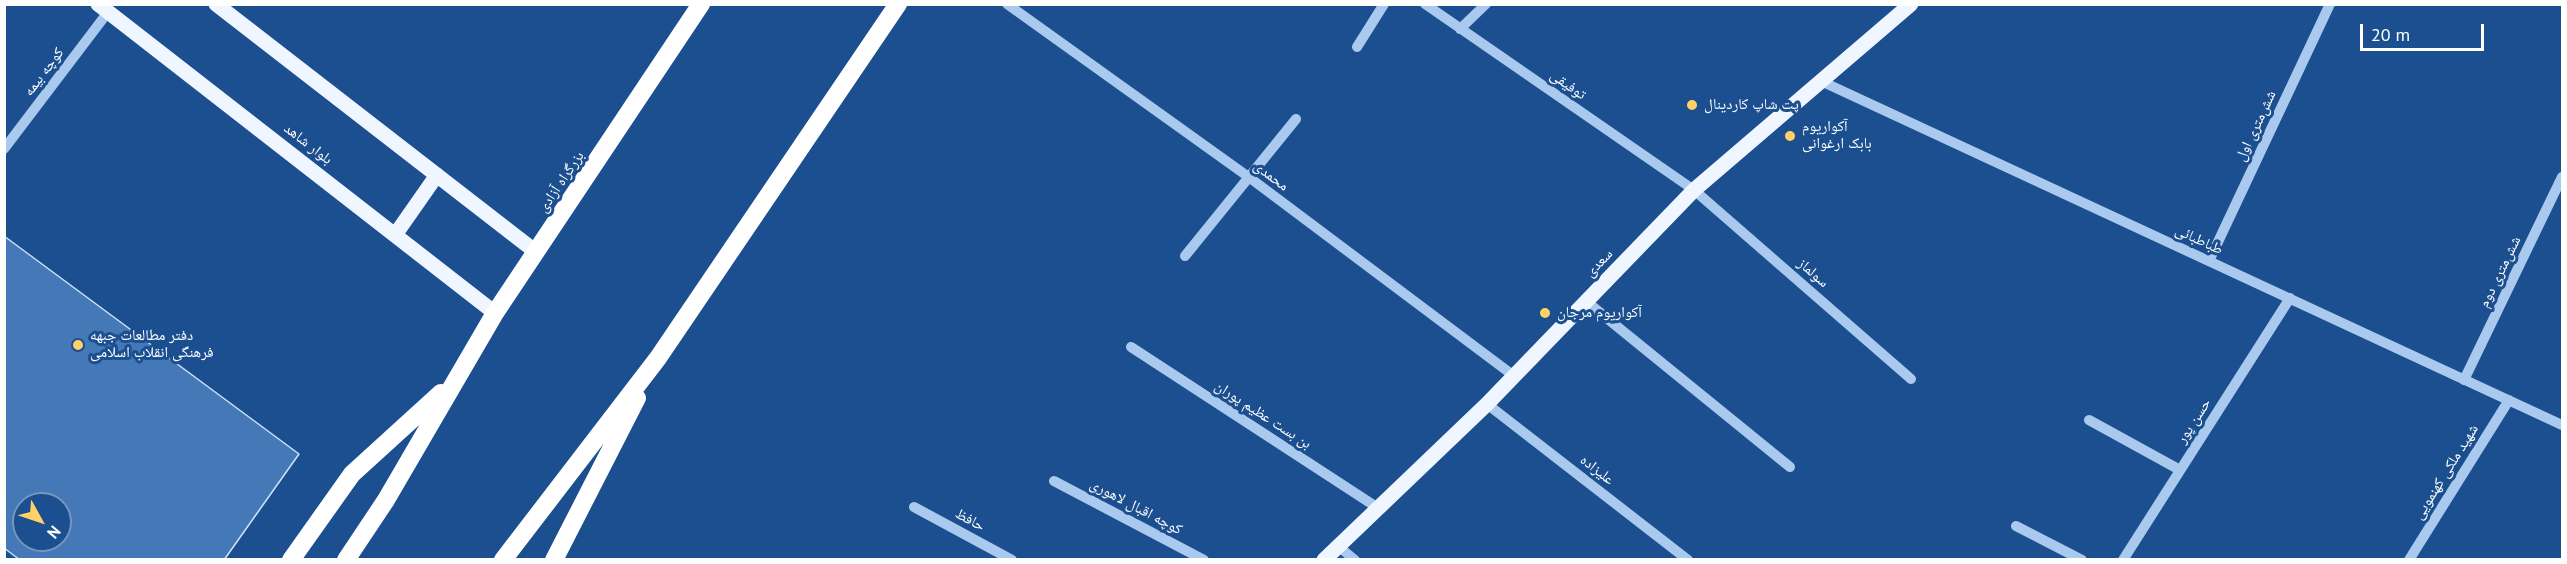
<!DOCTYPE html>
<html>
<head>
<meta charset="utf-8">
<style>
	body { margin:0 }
	#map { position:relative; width:2567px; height:564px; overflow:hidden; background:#1b4f8f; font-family:"PT Sans",sans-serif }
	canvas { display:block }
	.frame { position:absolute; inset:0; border:6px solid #fff; pointer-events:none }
	.north { position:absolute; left:12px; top:492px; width:60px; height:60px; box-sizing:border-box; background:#1b4f8f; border:2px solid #7695bc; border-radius:50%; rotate:130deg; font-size:16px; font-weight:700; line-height:24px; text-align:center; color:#fff }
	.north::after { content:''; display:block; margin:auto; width:21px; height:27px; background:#ffd166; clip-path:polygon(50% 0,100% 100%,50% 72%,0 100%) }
	.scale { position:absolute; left:2360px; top:24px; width:124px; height:27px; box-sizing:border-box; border:3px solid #fff; border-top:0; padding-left:8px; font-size:18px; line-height:21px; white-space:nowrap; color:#fff; -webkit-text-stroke:4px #1b4f8f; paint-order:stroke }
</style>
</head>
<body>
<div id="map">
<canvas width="2567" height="564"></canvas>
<div class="frame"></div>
<div class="north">N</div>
<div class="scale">20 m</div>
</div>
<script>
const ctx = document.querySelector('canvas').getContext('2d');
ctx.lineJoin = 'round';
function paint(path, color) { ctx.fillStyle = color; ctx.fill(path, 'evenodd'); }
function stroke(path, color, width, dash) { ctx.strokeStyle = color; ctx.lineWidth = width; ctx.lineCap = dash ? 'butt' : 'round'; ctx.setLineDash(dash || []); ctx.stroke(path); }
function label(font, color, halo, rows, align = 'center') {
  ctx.font = font + ' "PT Sans","Noto Naskh Arabic",sans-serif'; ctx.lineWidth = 6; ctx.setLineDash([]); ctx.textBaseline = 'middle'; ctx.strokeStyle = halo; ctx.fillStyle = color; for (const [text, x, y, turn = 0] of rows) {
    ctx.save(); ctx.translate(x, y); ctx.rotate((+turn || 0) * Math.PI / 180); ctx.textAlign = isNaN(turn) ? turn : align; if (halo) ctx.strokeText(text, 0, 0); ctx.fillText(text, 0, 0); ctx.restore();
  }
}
const building = new Path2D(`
	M4,236L299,454L224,560H20L4,548ZM24,504H60V540H24Z`);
paint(building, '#4478b7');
stroke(building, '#cfe3fa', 1.5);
stroke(new Path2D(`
	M1007,4L1250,178L1514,376
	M1425,4L1694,190L1911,379
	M1460,29L1486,4
	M1357,47L1384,4
	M1823,82L2562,425
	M4,149L108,12
	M1185,256L1296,119
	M2209,261L2330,4
	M1587,302L1790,467
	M1131,347L1378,508
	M2464,380L2562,177
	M1487,404L1688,560
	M2089,420L2180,470
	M1054,481L1204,560
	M914,507L1012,560
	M2016,526L2082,560
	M1338,546L1355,560
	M2123,560L2290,298
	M2409,560L2509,400`), '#a9c9ee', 10);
stroke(new Path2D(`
	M98,4L495,313
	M216,4L536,252
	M395,235L437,175
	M1324,560L1487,404L1694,190L1911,4`), '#f0f6ff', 15);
stroke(new Path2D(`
	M291,560L352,474L441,393
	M346,560L386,500L495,313L701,4
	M503,560L658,358L898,4
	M554,560L637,398`), '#fff', 18);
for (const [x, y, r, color] of [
	[1692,105,6,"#ffd166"],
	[1790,136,6,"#ffd166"],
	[1545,313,6,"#ffd166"],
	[78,345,6,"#ffd166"]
]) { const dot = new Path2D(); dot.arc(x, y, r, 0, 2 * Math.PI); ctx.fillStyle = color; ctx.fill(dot); stroke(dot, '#1b4f8f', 2); }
label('15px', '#fff', '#1b4f8f', [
	["کوچه بیمه",44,72,-53],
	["توفیقی",1568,85,35],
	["شش‌متری اول",2256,126,-65],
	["بلوار شاهد",308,144,38],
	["محمدی",1271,176,37],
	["بزرگراه آزادی",561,182,-56],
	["طباطبائی",2199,240,25],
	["سعدی",1599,263,-46],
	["شش‌متری دوم",2500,272,-64],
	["سولماز",1813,273,41],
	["بن بست عظیم پوران",1263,415,33],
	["حسن پور",2194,421,-57],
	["علیزاده",1597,470,38],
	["شهید ملکی کهنمویی",2446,472,-58],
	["کوچه اقبال لاهوری",1136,507,28],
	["حافظ",970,520,28]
]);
label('15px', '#fff', '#1b4f8f', [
	["پت شاپ کاردینال",1704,105],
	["آکواریوم",1802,127],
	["بابک ارغوانی",1802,144],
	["آکواریوم مرجان",1557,313],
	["دفتر مطالعات جبهه",90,336],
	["فرهنگی انقلاب اسلامی",90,353]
], 'left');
</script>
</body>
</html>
